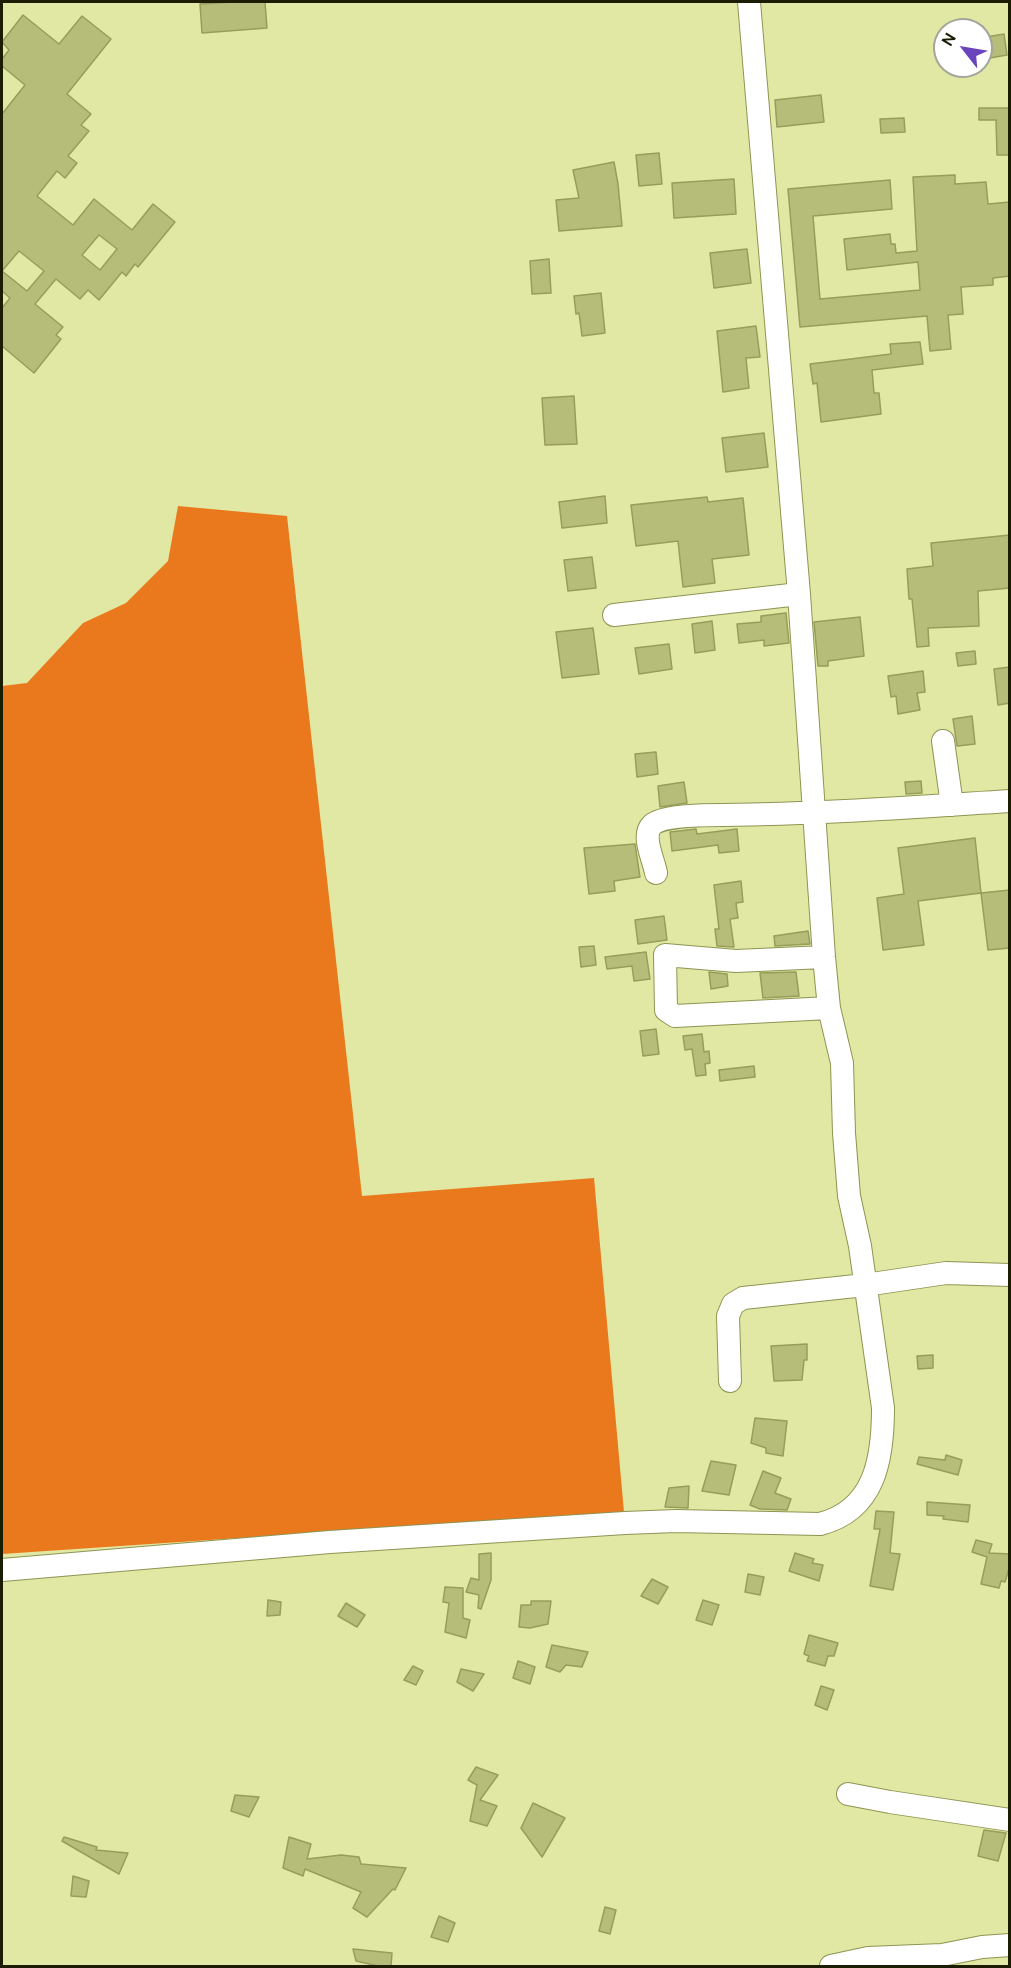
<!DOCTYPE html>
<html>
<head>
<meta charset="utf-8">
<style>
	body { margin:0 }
	#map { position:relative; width:1011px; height:1968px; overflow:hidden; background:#e1e8a3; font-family:"DM Sans",sans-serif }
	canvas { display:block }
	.frame { position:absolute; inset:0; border:3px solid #1b1d03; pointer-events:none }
	.north { position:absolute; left:933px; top:18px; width:60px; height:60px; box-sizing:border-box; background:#fff; border:2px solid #a4a59a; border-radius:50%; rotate:301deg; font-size:16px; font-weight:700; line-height:24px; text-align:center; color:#1b1d03 }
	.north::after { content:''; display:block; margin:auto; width:21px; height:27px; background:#6944bc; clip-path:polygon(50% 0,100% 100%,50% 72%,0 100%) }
</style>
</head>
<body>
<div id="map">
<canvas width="1011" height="1968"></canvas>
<div class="frame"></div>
<div class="north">N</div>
</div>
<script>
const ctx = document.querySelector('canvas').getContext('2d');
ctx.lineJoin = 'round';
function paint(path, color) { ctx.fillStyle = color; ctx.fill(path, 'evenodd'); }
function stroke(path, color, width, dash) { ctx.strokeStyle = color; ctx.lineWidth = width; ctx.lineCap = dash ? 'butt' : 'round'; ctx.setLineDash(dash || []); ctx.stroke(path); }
paint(new Path2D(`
	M178,506L287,516L362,1196L594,1178L624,1512L2,1554V686L27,683L83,623L126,603L168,561Z`), '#ea791d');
const building = new Path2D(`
	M234,2H265L267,28L202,33L200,4Z
	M23,15L59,44L82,16L111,39L67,94L91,114L81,125L89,131L68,156L77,163L65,178L57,171L37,196L73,225L94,199L132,230L153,204L175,222L138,267L135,264L126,276L122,272L99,300L88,290L80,299L56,279L35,304L63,327L56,335L61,339L34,373L2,346V308L10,298L2,291V114L25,85L2,66V59L9,50L2,42ZM99,235L117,249L100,270L82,255ZM19,251L44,271L27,291L2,271Z
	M1004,34L1007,55L990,58L986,37Z
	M821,95L824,122L777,127L775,100Z
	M979,108H1010V155H997L996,120H979Z
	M904,118L905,132L881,133L880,119Z
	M659,153L662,184L639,186L636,155Z
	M614,162L618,184L622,226L559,231L556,200L579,198L573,170Z
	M955,175V184L986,182L988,204L1010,202V276L993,278V285L961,287L963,314L948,315L951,349L930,351L927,316L800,327L788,189L890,180L892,209L813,216L820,299L920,290L918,262L847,270L844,239L890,234L891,244H895L896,253L917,251L913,177Z
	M734,179L736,214L674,218L672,183Z
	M747,249L751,283L714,288L710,253Z
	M549,259L551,293L532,294L530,261Z
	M601,293L605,333L582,336L579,313L576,314L574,296Z
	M756,326L760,357L746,358L749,388L723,392L717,331Z
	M920,342L923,364L872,370L874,393H879L881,414L821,422L817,383L813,384L810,364L891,354L890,344Z
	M574,396L577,444L545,445L542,398Z
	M764,433L768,467L726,472L722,438Z
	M605,496L607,523L562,528L559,502Z
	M707,497L708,502L743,498L749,555L712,559L715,583L683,587L678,541L636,546L631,505Z
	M1010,535V588L978,591L979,626L928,628L929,646L917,647L912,599H909L907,569L933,566L931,543Z
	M592,557L596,588L568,591L564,560Z
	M786,613L789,643L764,646V640L739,643L737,624L761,622V616Z
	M860,617L864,656L828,661V666H818L814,622Z
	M712,621L715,650L695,653L692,624Z
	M593,628L599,674L562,678L556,632Z
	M669,644L672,669L639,674L635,648Z
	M975,651L976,664L958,666L956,653Z
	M1010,667V703L998,705L994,669Z
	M923,671L925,692L917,693L920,710L898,714L896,696L891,697L888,676Z
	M972,716L975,744L957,746L953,719Z
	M656,752L658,774L637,777L635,754Z
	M921,781L922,793L906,794L905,782Z
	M684,782L687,803L660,807L658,786Z
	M696,829L697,834L737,829L739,851L719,853L718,845L672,851L670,832Z
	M975,838L981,893L918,901L924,945L883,950L877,898L904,894L898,848Z
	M635,844L640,877L614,881L615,891L589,894L584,848Z
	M741,881L743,902L736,903L738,918L730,919L734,947L717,946L715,929H719L714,885Z
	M1010,890V948L988,950L981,893Z
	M664,916L667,940L638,944L635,920Z
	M808,931L810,944L775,946L774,936Z
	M594,946L596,965L581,967L579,947Z
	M646,952L650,979L634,981L632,966L607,969L605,957Z
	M709,972L727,974L728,986L711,989Z
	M796,972L799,996L763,998L760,973Z
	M656,1029L659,1054L643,1056L640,1031Z
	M702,1034L704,1052L709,1051L710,1063L705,1064L706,1075L696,1076L692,1049L685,1050L683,1036Z
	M754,1066L755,1077L720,1081L719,1070Z
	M807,1344V1360H804L802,1380L774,1381L771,1346Z
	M933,1355V1368L918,1369L917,1356Z
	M755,1418L787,1421L783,1456L766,1453V1448L751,1443Z
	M946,1455L962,1460L958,1475L917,1464L919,1457L945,1460Z
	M711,1461L736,1465L729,1495L702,1491Z
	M763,1471L781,1478L775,1493L791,1499L787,1510L760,1509L750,1505Z
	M689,1486L688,1508L665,1507L669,1488Z
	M927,1502L970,1505L968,1522L943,1519L944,1516L927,1515Z
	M876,1511L894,1512L890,1553L900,1554L893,1590L870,1586L880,1529H874Z
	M976,1540L992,1544L989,1553L1010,1554V1565L1005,1582L1001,1581L999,1588L981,1584L987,1557L972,1552Z
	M491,1553V1580L481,1609L478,1608L479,1595L466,1592L471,1578L479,1580V1554Z
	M795,1553L814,1559L812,1563L823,1565L819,1581L789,1571Z
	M748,1574L764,1577L760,1595L745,1592Z
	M652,1579L668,1587L658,1604L641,1596Z
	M445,1587L463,1588V1618L470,1620L466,1638L445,1632L449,1603L443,1602Z
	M268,1600L281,1602L280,1615L267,1616Z
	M703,1600L719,1605L712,1625L696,1620Z
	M531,1601H551L548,1624L530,1628L519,1627L521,1605H531Z
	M346,1603L365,1615L357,1627L338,1616Z
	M809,1635L838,1643L834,1656H828L825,1666L807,1661L809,1656L804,1654Z
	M552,1645L588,1652L582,1667L566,1665L560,1672L546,1667Z
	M518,1661L535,1667L530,1684L513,1678Z
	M413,1666L423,1671L416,1685L404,1680Z
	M461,1669L484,1674L473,1691L457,1682Z
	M821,1686L834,1690L827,1710L815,1705Z
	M476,1767L498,1775L480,1800L497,1806L487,1826L470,1821L477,1785L468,1780Z
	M235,1795L259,1797L249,1817L231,1811Z
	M533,1803L565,1818L542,1857L521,1828Z
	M984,1830L1006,1833L998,1861L978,1856Z
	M64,1837L97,1847L96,1850L128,1853L119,1874L62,1841Z
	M289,1837L311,1844L307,1859L341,1855L359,1857L361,1864L406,1868L395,1890L393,1889L367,1917L353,1908L361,1892L305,1869L303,1876L283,1868Z
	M73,1876L89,1881L86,1897L71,1896Z
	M605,1907L616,1910L610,1934L599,1931Z
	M439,1916L455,1923L448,1942L431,1937Z
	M353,1949L392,1953L391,1966H378L356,1961Z`);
paint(building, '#b6bd79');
stroke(building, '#979d5a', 1.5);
const minor = new Path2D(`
	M614,615L799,594
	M943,741L952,805
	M656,873C654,860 641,836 652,825C662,815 708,815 723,815C819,814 914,807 1010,801
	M824,957L736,961L665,955L666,1010L675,1016L829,1008
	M730,1381L728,1316L733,1304L743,1298L865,1285L946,1273L1010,1275
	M2,1570L330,1542L625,1523L676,1521L820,1524C875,1510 883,1459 883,1408L860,1246L849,1196L844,1133L842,1063L829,1008L824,957L799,594L749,2
	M848,1794L890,1802L1010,1820
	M831,1966L868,1958L942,1955L982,1947L1010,1945`);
stroke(minor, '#8e9452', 24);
stroke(minor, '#fff', 22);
</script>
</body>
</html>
